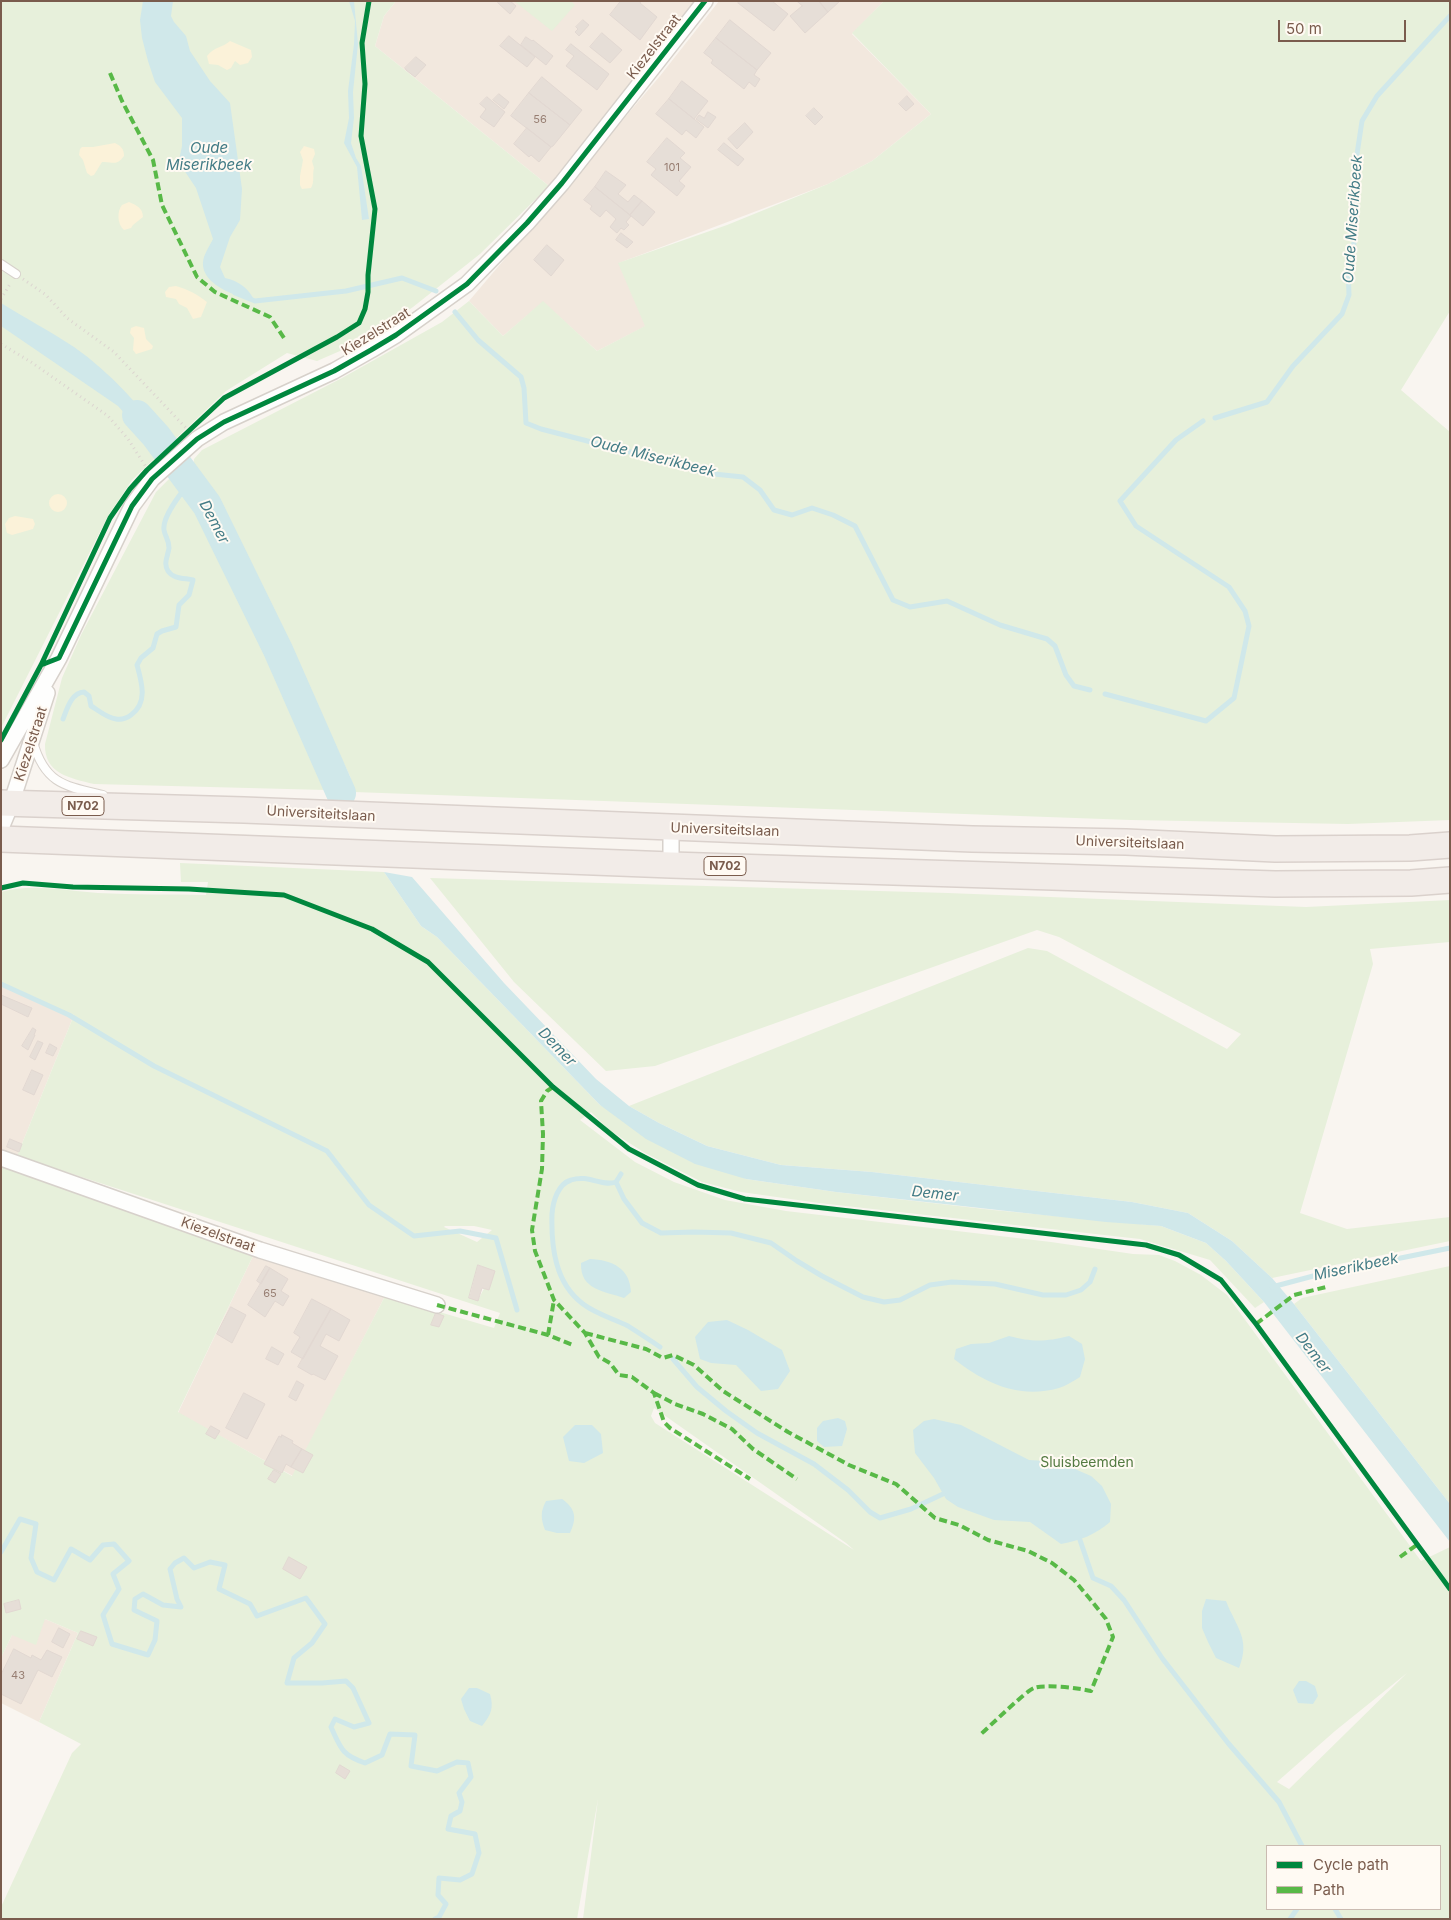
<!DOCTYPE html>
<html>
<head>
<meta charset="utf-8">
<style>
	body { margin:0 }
	#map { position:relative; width:1451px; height:1920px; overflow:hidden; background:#f9f5f0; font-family:Inter,sans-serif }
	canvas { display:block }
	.frame { position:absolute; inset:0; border:2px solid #7a5c4d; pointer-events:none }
	.legend { position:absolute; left:1266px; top:1845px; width:175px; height:65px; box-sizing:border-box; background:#fffaf3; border:1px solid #cabbb1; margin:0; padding:6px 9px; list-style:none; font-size:15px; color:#7a5c4d }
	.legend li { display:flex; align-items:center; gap:10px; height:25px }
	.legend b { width:25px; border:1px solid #cabbb1 }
	.scale { position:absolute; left:1278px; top:20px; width:128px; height:22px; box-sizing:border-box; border:2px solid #7a5c4d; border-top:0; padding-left:6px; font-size:15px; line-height:18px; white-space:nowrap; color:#7a5c4d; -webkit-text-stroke:4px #fffaf3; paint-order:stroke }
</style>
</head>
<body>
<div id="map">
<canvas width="1451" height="1920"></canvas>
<div class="frame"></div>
<ul class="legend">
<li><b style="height:6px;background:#00873e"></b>Cycle path</li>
<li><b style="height:6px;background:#58b947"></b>Path</li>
</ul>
<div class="scale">50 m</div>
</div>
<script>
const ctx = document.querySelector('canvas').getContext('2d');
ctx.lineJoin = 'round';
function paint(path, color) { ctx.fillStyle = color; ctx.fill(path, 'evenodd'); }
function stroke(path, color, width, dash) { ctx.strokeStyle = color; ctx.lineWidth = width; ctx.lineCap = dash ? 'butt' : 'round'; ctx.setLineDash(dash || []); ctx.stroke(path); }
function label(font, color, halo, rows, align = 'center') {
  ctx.font = font + ' Inter,sans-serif'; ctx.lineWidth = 4; ctx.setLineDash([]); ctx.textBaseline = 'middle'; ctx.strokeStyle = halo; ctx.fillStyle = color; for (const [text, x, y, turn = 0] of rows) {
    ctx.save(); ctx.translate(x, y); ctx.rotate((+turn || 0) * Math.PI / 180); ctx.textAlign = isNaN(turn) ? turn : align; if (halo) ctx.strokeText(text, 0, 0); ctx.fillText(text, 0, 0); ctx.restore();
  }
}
paint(new Path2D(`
	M396,1H695L549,186L375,46L384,16Z
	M719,1H884L852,34L931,114L872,161L828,184L619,263L646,326L597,351L543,302L503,336L469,301L660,76Z
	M1,985L74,1015L17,1156L1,1150Z
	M254,1254L385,1296L293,1476L178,1413Z
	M45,1619L78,1633L39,1722L1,1703V1658L12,1635Z`), '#f2e8de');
paint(new Path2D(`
	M1,1H396L384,16L375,46L549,186L480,254L413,307L363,341L317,361L287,353L226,391L132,480L108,516L1,728Z
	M514,1H571L575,5L552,31Z
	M884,1H1450V311L1401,390L1450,432V820L1348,824L1131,820L354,792L350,776L234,540L206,487L193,467L194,459L202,450L342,378L442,322L469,301L503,336L543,301L597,351L645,326L618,263L727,225L828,184L872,161L931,114L852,33Z
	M170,478L188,492L197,505L220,551L326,790L94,784C70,778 44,774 45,744L62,678L81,635L156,492Z
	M180,863L384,872L421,926L437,937L600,1105L746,1179L836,1192L993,1210L1161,1226L1206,1243L1226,1261L1264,1302L1255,1308L1210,1260L1140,1239L819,1203L741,1192L702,1182L645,1153L609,1130L591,1112L580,1120L635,1162L674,1182L725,1200L786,1211L1051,1242L1133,1254L1159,1255L1175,1261L1201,1275L1227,1295L1421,1561L1450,1547V1919H583L598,1799L577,1919H1V1907L72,1753L81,1744L39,1722L78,1633L45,1619L36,1645L12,1635L1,1658V1165L254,1254L178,1412L292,1476L385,1296L494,1328L500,1313L17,1156L74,1015L1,985V892C33,883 65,891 98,893C134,895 170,894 206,895L208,882H181ZM445,1226H474L492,1230L477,1242L444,1227ZM479,1265L492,1273L478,1300L469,1297ZM654,1408L846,1543L854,1550L655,1423L651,1416ZM1407,1673L1289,1789L1277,1782L1335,1731ZM1267,1846H1440V1909H1267Z
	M430,878L948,893L1306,907L1450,900V942L1370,949L1373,964L1300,1213L1347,1229L1450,1217V1241L1272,1278L1232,1241L1188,1213L1132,1202L872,1172L781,1165L707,1146L659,1123L629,1106L1028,948L1047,951L1227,1049L1241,1034L1059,937L1037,930L655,1066L606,1071L514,982Z
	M1450,1266V1504L1294,1304L1302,1298Z`), '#e7f0db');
paint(new Path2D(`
	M230,41L251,50L252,57L248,63L240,65L235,61L231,68L227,70L218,65L209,64L207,56C215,46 222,48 230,41Z
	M115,143C121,146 124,149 124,156C116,167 113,161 102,162L94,175L91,176L87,173L83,160L79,155L80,149L82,147H93Z
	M304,146L314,149L315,154L312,161L314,168C312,175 315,181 311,188L302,189L300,185V176L303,160L300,152Z
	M129,202C136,205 143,208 143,217L133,225L131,228L124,230C117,224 117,211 122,205Z
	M176,286C189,290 197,294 207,302L201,317L193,319L187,308L179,304L176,299L166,297L165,292L169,287Z
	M136,326L144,328L146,339L153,346L152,349L136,354L133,350L134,338L130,333L131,328Z
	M49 503a9 9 0 1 1 18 0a9 9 0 1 1-18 0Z
	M15,516L33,519L35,524L33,529L12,535L7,533L5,524L9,518Z`), '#fbf2d9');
paint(new Path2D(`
	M143,1H173L171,16L174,22L186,36L190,51L210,81L230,103L242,189L240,220L230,237L220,267L225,278C239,281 248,288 255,301C246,295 242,297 233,294C218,288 198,276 204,257C206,251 210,245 213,239L196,188L182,167L179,160L182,146V118L155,82L148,61L142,38L140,20Z
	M349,1H354L358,44L353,92L354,118L351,143L356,158L361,166L369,219L362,220L357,167L344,143L349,118L348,91L354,44L355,21Z
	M1,303C25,318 50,331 74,347C111,373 141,407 168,443L159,451L118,406L1,326Z
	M384,872L412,877L504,983L596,1079L629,1106L659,1123L707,1146L781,1165L872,1172L1132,1202L1188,1213L1232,1241L1272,1278L1294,1304L1450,1504V1542L1264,1302L1226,1261L1206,1243L1161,1226L1106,1222L836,1192L746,1179L695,1164L646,1139L600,1105L437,937L421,926Z
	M590,1259C612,1260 630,1268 631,1292L624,1298C604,1291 580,1290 581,1263Z
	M727,1320L748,1330L782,1350L790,1371L778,1389L761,1391L736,1365L711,1363L700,1359L695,1337L708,1322Z
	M1009,1336C1032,1342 1045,1342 1069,1336L1082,1344L1085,1359L1080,1377C1073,1381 1066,1386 1059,1388C1019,1399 986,1384 954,1359L956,1349L971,1344L989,1343Z
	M838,1418L845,1421L847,1429L842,1446L824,1447L817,1441V1428L823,1421Z
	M934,1419L961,1425L1029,1460L1047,1461L1068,1466L1091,1476L1102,1486L1111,1504L1110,1522C1095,1535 1081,1540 1061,1544L1030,1522L994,1520L958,1507L946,1499L934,1478L915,1453L913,1430L924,1421Z
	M575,1425H592L601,1434L603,1453L584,1463L569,1461L563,1437Z
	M562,1499C576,1509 577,1518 570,1533H557L545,1530C541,1519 540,1512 546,1501Z
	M1206,1599L1226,1601C1236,1627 1251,1639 1239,1668L1216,1658L1208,1642L1202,1628V1611Z
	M1299,1681H1306L1315,1686L1318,1696L1313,1704L1298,1703L1293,1690Z
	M469,1688H477L490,1694C494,1708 491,1715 482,1726L470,1721L464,1709L461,1699Z`), '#d0e8ea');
stroke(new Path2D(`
	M235,293L255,301L346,291L402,278L436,291
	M455,312L478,340L521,377L524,388L526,423L541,429L661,460L704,473L743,477L760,490L774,510L792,515L812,508L833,515L855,526L893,600L910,607L947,601L1000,625L1047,639L1055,646L1066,675L1074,686L1090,690
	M1215,418L1267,402L1293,366L1342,314L1349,295L1348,266L1355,239L1354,174L1362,121L1377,96L1450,16
	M1105,694L1206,721L1234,698L1249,626L1245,611L1229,587L1136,526L1120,501L1176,440L1203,421
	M63,719C67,709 71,693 84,692L89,696L91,706C98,710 107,718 116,719C121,720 127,718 131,715C148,703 142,683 137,665L141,658L153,648L157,634L162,631L176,627L179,605L189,595L193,580C185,578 173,579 168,571C163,563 168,556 169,548C169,539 165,537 164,530C162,516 182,492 190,482
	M1,984L69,1015L154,1066L327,1151L369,1205L414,1236L460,1231L496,1238L517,1310
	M621,1174L616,1182C601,1187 589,1174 571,1180C558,1184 553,1201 552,1214C551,1247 555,1283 583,1304C596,1314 614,1319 628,1326C639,1333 650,1340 660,1347
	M616,1182L624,1199L642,1223L661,1233L694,1232L731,1233L771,1243L797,1261L822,1276L863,1297L884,1302L900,1300L930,1285L952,1282L995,1284L1043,1295H1066L1081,1290L1090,1282L1095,1269
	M1272,1287L1317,1275L1450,1248
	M673,1359L697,1387L726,1411L757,1433L814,1464L848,1490L870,1512L880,1518L911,1509L943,1494
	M1080,1540L1093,1578L1111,1586L1124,1600L1162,1658L1228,1743L1279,1802L1302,1846
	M1,1552L20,1519L36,1524L31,1558L37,1572L54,1580L71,1549L90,1560L103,1545L114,1544L129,1561L113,1574L119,1589L103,1615L112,1644L148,1655L155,1640L157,1621L134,1610L135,1599L143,1594L163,1605L181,1607L177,1599L170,1569L175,1563L184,1558L194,1568L210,1562L225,1565L219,1589L250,1604L257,1616L306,1598L325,1624L312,1643L294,1658L287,1683H322L346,1681L353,1688L369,1723L354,1727L335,1719L331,1727C341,1749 342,1755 365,1763L382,1755L390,1734L415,1735L411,1766L437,1771L457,1762L468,1763L471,1777L459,1793L462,1802L460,1811L451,1816L448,1829L475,1834L479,1853L472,1874L460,1880L439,1878L438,1895L446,1904L439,1917L435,1919
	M1335,1909L1341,1919
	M1290,1919L1297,1909`), '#d0e8ea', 5);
stroke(new Path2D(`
	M137,415L156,436L207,505L278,650L341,793`), '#d0e8ea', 30);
const building = new Path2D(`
	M499,1H510L516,6L510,14L498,3Z
	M621,1H641L640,3L657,17L640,40L610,15Z
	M740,1H772L788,14L774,31L738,3Z
	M797,1H819L828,12L805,33L790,16L802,6Z
	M819,1H840L828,12Z
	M583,20L589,25L579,36L575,32L578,29L576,27Z
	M730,20L771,53L757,70L716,38Z
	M602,33L622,50L610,63L590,47Z
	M509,36L535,57L527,67L500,46Z
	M526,37L532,41L533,40L553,56L546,65L521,45Z
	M716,38L757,70L754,75L760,79L755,87L749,82L744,89L711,63L713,60L704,53Z
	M571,44L609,74L597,90L566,66L574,56L566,50Z
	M416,57L426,65L415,77L406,70L405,68Z
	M542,77L582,110L570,125L529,93Z
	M682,81L708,101L694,119L669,99Z
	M529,93L570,125L553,146L551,147L511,116Z
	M499,94L509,102L504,109L493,100Z
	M907,96L914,104L906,111L899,104Z
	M487,97L505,112L494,127L480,117L486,109L480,104Z
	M669,99L704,127L696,138L686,130L682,135L656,114Z
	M814,108L823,117L815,125L806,116Z
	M708,112L716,117L708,128L696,119L699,115L704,118Z
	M745,123L753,132L737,149L728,139Z
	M527,128L551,147L539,162L531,155L529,157L514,144Z
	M667,138L685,153L680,158L691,167L679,181L685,186L677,196L651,175L656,169L647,162Z
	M724,143L744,159L738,166L718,150Z
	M606,171L626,185L618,194L628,202L634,195L642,201L630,215L595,187Z
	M595,187L631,216L626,222L629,225L624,230L621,228L617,233L610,227L616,219L606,210L600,217L590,209L592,206L584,200Z
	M642,201L655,212L643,226L630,215Z
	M621,233L633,242L627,248L616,240Z
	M547,245L564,260L551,276L534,260Z
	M1,995L32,1008L28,1017L1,1004Z
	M33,1028L36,1030L34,1035H35L28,1050L22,1046Z
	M38,1041L43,1043L35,1060L30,1057Z
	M50,1044L57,1048L53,1056L46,1053Z
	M32,1070L43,1075L34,1095L23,1090Z
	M10,1139L22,1144L19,1152L7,1147Z
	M478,1265L495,1271L489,1290L482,1288L478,1301L469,1298Z
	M266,1266L270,1268L261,1284L257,1281Z
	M270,1268L288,1279L281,1291L289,1296L283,1306L275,1301L265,1317L248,1305Z
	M312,1299L331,1309L303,1359L291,1352L300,1337L294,1333Z
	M231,1307L246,1315L232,1343L217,1334Z
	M331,1309L350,1320L339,1341L326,1334L320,1346L338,1356L325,1380L313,1374L312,1375L298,1367Z
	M436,1313L444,1316L439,1327L431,1325Z
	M272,1347L284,1354L278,1365L266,1359Z
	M297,1381L304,1385L296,1401L289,1397Z
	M244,1393L265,1404L247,1439L226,1428Z
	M211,1426L220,1431L215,1439L206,1434Z
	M282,1435L293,1441L292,1443L302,1449L291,1467L286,1464L282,1473L264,1464L279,1436L281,1437Z
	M302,1449L313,1455L303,1473L291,1467Z
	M274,1470L281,1474L275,1483L268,1479Z
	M289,1557L307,1567L300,1579L283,1569Z
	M19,1600L21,1609L6,1613L4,1604Z
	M59,1628L70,1634L63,1648L52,1642Z
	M81,1631L97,1637L93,1646L77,1639Z
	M14,1649L31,1658L32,1655L41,1660L47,1650L62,1657L52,1677L38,1670L21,1704L1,1694V1675Z
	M340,1765L350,1771L345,1779L336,1773Z`);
paint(building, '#e6ded7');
stroke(building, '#e2d8d2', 1);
const service = new Path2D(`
	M1,264L16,274
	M33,742C45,784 65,786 103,795`);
const minor = new Path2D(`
	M1,760L59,658L132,506L152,479L197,439L224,422L334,371L371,350L396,335L467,284L527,223L562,183L705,1
	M1,828L11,804L47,693
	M671,865V828
	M1,1158L260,1250L437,1305`);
const trunk = new Path2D(`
	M1,803L244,810L972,839L1126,842L1275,849L1410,848L1450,845
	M1,839L671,865L1275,884L1411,883L1450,880`);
stroke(service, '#d7d1cb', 10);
stroke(minor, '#d7d1cb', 18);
stroke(trunk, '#dad1cc', 28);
stroke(new Path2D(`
	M23,279L46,295L67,318L114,352L186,428
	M1,299L10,284
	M1,344L31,362L108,416L128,439L146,467`), '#dcd5d0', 3, [1, 4]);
stroke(service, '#fefefd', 8);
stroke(minor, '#fefefd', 15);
stroke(trunk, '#f2ece8', 25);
stroke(new Path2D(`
	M110,73L122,101L153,160L162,205L197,277L215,292L270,317L286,341
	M553,1087L547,1091L541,1101L543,1134L542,1169L532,1230L535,1251L554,1300L585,1333L599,1357L610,1363L619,1375L632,1377L654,1393L664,1422L670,1428L750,1479
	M437,1305L548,1335L573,1345
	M1256,1324L1294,1295L1326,1287
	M585,1333L646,1349L663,1358L673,1355L694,1365L723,1391L788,1432L849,1465L896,1484L935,1518L959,1525L988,1540L1028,1551L1052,1563L1074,1580L1090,1599L1106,1619L1113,1637L1091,1691C1079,1688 1045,1684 1034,1688C1027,1690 990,1726 981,1734
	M548,1335L554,1300
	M654,1393L675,1404L703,1414L732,1429L753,1449L797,1479
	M1400,1557L1418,1544`), '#58b947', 4, [8, 4]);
stroke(new Path2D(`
	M41,665L59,658L132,506L152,479L197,439L224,422L334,371L371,350L396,335L467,284L527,223L562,183L705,1
	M1,740L41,665L110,518L130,489L147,470L224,398L337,337L359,323L365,309L368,292V275L375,209L361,136L365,84L362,43L369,1
	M1,888L23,883L73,887L189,889L284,895L372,929L428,962L553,1087L629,1149L698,1185L745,1199L1146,1245L1179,1255L1221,1280L1256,1324L1450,1589`), '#00873e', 5);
label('11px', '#977e72', null, [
	["56",540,120],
	["101",672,168],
	["65",270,1294],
	["43",18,1676]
]);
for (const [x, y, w] of [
	[83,806,42],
	[725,866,42]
]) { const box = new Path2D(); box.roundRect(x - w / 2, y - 9.5, w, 19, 4); ctx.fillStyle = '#fffaf3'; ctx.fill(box); stroke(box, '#7a5c4d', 1); }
label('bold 12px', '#7a5c4d', null, [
	["N702",83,806],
	["N702",725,866]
]);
label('14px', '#7a5c4d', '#fffaf3', [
	["Kiezelstraat",654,47,-52],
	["Kiezelstraat",376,332,-32],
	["Kiezelstraat",31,744,-72],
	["Universiteitslaan",321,814,3],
	["Universiteitslaan",725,830,2],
	["Universiteitslaan",1130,843,2],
	["Kiezelstraat",218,1235,20]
]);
label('14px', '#537a41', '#fffaf3', [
	["Sluisbeemden",1087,1463]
]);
label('italic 15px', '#437c86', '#fffaf3', [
	["Oude",209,148],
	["Miserikbeek",209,165],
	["Oude Miserikbeek",1353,219,-86],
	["Oude Miserikbeek",653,457,14],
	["Demer",214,522,62],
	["Demer",557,1047,46],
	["Demer",935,1194,6],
	["Miserikbeek",1356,1267,-12],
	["Demer",1313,1353,52]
]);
</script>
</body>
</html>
